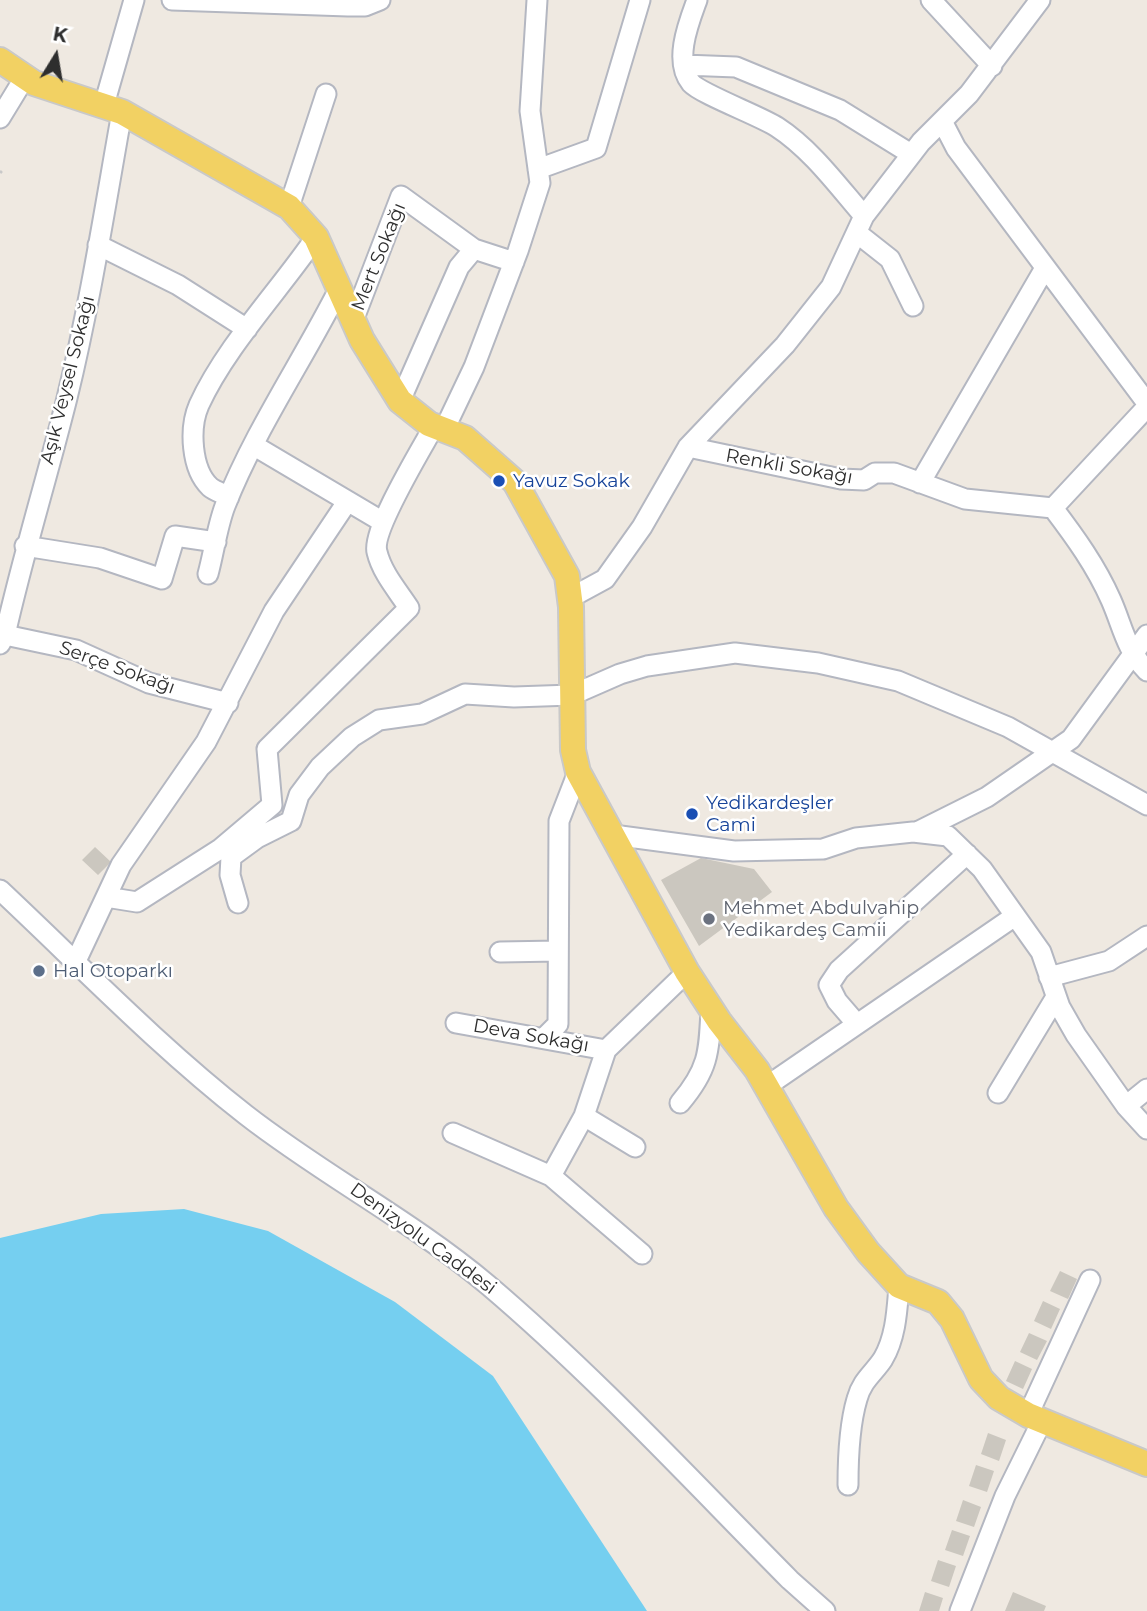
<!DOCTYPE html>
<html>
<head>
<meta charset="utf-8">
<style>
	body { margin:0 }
	#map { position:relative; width:1147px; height:1611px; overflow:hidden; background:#efe9e1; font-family:Montserrat,sans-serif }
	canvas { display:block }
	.north { position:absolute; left:21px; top:21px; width:70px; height:70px; -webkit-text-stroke:5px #fff; paint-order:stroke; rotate:11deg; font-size:19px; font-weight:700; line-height:28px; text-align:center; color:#2e2e2e }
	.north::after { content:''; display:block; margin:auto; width:24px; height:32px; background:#2e2e2e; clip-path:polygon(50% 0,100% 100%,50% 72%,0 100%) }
</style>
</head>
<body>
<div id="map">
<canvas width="1147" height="1611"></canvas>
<div class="north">K</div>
</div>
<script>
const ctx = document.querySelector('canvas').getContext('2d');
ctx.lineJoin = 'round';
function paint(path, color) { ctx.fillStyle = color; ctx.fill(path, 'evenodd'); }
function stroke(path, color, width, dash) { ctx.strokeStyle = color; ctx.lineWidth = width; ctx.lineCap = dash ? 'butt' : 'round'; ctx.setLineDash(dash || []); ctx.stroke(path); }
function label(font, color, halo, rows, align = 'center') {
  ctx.font = font + ' Montserrat,sans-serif'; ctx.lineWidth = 5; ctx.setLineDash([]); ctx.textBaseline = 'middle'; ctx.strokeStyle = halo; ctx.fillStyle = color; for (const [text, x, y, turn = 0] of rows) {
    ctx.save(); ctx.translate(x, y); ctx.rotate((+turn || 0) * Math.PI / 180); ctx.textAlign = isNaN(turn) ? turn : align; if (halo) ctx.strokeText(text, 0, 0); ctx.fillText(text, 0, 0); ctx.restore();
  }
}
paint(new Path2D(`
	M184,1209L268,1231L395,1302L493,1376L647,1611H0V1238L101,1214Z`), '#75cff0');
paint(new Path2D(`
	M95,847L111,862L98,875L82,860Z
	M701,858L754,869L772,892L699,946L661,880Z
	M1060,1271L1077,1279L1068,1299L1050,1291Z
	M1043,1301L1060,1309L1051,1329L1034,1321Z
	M1029,1333L1047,1341L1037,1360L1020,1352Z
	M1015,1361L1032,1369L1023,1389L1006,1381Z
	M988,1433L1006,1440L999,1461L981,1454Z
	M976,1465L994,1471L987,1492L969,1486Z
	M963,1500L981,1507L974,1527L956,1521Z
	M952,1530L970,1536L963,1556L945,1550Z
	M938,1560L956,1566L949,1587L931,1581Z
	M925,1592L943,1598L939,1611H919Z
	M1013,1592L1046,1606L1044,1611H1005Z`), '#cbc7bf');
const minor = new Path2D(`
	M172,0L348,6H365L380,0
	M697,0C689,22 673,61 691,83C701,94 760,116 777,127C811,149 838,186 864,216
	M931,0L992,66
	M684,65L736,67L840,110L911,154
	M104,105L134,0
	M0,118L25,77
	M942,121L956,148L1147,403
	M538,169L596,148L640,0
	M289,207L326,94
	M857,233L890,259L913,306
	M98,245L178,285L247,329
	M353,321L401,196L474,249L514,262
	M400,401L459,267L474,249
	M444,430L474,367L518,251L540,183L530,111L537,0
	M253,445L383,522
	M688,447L841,479L864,480L875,473H894L965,499L1053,508C1075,537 1096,566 1111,600C1123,627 1125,648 1147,671
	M920,483L1045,268
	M229,497C224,494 215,491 210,487C191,469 189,428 199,405C226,346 279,291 316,237
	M347,502L274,611L206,742L121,865L106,897L137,902L220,849L272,805L267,749L409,608C398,591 382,573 377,552C371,531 422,448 434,426
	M1053,508L1147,407
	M25,546L100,558L162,579L175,536L216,542
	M208,574C214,552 217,527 225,506C255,430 302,362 339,289
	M570,598L605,579L642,527L688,447L785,345L831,287L864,216L921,142L969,94L1040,0
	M5,635L76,650L149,683L228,703
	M0,644L5,635C23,555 47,478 67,398C90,304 105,207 122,112
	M917,832L987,797L1071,739L1147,635
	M613,835L734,851L823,849L856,838L913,832L948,836L982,869L1041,952L1060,1007L1076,1035L1126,1106L1147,1129
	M0,890C81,966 158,1046 246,1115C323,1175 412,1221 488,1285C595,1376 691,1480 790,1580L825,1611
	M238,903L230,875L231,857L257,838L291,821L299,795L320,767L352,737L379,720L422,714L465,694L514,697L572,695L620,674L647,666L735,653L818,663L898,681L1008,727L1147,805
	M500,952L558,951
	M75,963L106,897
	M1049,977L1109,961L1147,936
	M456,1023L606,1050
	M856,1023L837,1001L829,985L839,970L967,854
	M545,1037L558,1024L559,821L578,772
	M767,1086L1015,916
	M998,1093L1056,997
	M680,1103C709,1069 709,1052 711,1009
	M1126,1106L1147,1089
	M584,1116L635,1147
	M453,1133L551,1176L642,1254
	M551,1176L584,1116L606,1050L687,972
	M1028,1415L1090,1280
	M848,1485C848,1457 849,1426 857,1399C862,1380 874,1373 883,1359C896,1337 897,1310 899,1286
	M960,1611L1005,1496L1042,1421`);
const major = new Path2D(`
	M0,60L34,83L122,112L289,207L316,237L362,340L400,401L429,424L465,438L515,482L567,576L571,607L573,750L578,772L687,972L719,1021L757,1070L836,1208L868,1252L899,1286L938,1302L952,1319L981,1379L999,1398L1028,1415L1147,1464`);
stroke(minor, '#b4b7c1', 23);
stroke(major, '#c9c9c9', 28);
stroke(new Path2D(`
	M0,171L2,173`), '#c9c9c9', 2.5, [5, 3.5]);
stroke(minor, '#fff', 19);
stroke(major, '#f2d163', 24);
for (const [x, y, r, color] of [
	[499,481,7,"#1a4fb4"],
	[692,814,7,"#1a4fb4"],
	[709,919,7,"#6b7280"],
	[39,971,7,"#5c6f8a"]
]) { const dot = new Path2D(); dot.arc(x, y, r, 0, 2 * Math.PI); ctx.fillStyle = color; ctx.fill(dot); stroke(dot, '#fff', 2.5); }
label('19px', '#2e2e2e', '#fff', [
	["Mert Sokağı",379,257,-68],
	["Aşık Veysel Sokağı",68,380,-76],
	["Renkli Sokağı",789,467,10],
	["Serçe Sokağı",117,668,20],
	["Deva Sokağı",531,1036,10],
	["Denizyolu Caddesi",423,1239,36]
]);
label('19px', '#164399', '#fff', [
	["Yavuz Sokak",513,481],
	["Yedikardeşler",706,803],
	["Cami",706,825]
], 'left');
label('19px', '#5b616d', '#fff', [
	["Mehmet Abdulvahip",723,908],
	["Yedikardeş Camii",723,930]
], 'left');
label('19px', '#4e5e75', '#fff', [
	["Hal Otoparkı",53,971]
], 'left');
</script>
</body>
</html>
